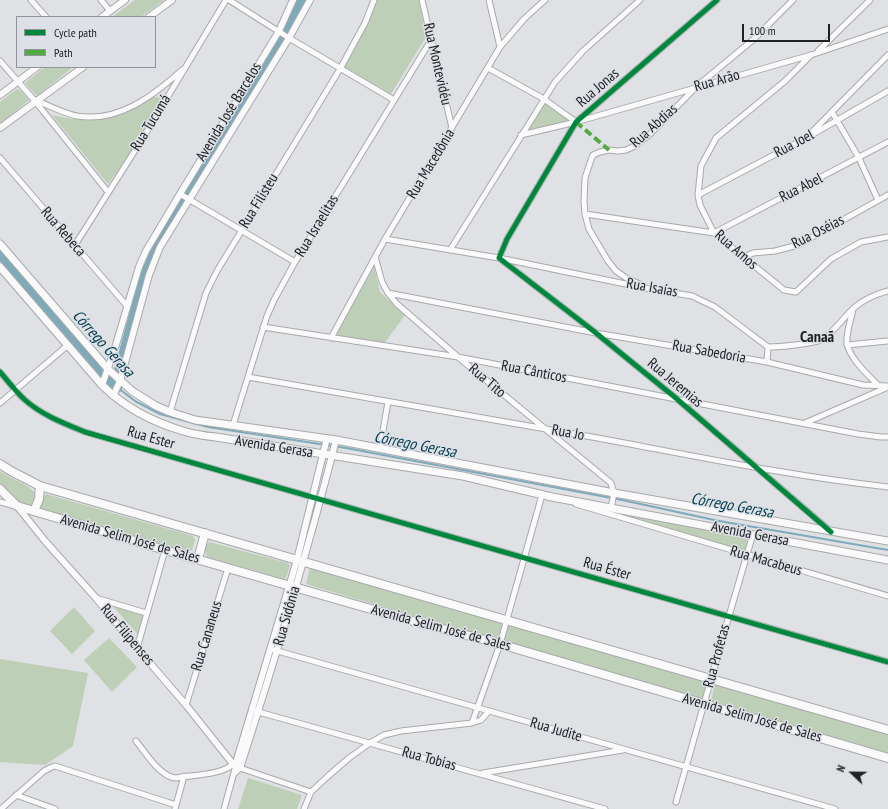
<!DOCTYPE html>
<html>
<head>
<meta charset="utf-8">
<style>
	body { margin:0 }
	#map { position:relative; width:888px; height:809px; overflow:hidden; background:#dfe1e4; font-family:"PT Sans Narrow",sans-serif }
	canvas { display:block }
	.legend { position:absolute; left:16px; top:16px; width:140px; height:52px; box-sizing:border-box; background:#dde0e6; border:1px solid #919498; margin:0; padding:5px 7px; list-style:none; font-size:12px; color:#202123 }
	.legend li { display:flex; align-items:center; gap:8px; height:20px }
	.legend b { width:20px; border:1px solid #919498 }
	.north { position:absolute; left:832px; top:753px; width:40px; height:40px; -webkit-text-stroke:3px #dde0e6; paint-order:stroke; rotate:292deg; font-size:11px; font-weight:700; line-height:16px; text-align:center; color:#202123 }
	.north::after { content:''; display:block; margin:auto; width:14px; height:18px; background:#202123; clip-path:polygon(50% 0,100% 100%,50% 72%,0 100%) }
	.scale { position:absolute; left:742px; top:24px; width:88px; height:18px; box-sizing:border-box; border:2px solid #202123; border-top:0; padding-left:5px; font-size:12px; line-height:14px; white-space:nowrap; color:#202123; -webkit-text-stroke:3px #dde0e6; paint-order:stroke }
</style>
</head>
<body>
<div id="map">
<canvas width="888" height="809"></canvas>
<ul class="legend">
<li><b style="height:5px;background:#00873e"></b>Cycle path</li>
<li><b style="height:5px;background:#52aa43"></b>Path</li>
</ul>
<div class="north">N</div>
<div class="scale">100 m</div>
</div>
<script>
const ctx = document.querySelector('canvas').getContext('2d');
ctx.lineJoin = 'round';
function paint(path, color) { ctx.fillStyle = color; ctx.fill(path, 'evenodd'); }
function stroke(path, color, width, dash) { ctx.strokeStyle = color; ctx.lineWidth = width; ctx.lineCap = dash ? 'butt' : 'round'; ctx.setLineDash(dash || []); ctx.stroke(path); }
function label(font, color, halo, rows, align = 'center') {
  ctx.font = font + ' "PT Sans Narrow",sans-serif'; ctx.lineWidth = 3; ctx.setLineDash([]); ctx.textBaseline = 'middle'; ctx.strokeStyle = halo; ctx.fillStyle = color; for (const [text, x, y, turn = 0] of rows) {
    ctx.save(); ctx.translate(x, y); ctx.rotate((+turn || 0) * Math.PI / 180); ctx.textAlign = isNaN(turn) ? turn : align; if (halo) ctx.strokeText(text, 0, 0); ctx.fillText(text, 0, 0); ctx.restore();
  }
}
paint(new Path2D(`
	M135,0H164L141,17H112Z
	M376,0H419L426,37L391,94L344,67L369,20Z
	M45,67H73L37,96L25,83Z
	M17,89L20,90L29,100L0,124V102Z
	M153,97H159L161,103L139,141L108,184L52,115C76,121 100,123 123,114C133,110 143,102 153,97Z
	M545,101L573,122L525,132Z
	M374,267L380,292L405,315L384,344L335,336Z
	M0,471C9,478 33,486 36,495L33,505C22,510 7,493 0,485Z
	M46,494L193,536L195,540L192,550L187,551L42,511C40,504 41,499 46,494Z
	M587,506L748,536L745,551Z
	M209,542L288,563L290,566L286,578L284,579L207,557L204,549Z
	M310,567L503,622L497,641L306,584Z
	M109,602L149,616L142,639Z
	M74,607L95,631L72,654L50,631Z
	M509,623L707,680L703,700L504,642Z
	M109,638L137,667L112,692L84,660Z
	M0,659L88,673L73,746L45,765L0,762Z
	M715,683L888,733V754L711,701Z
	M248,778L302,795L297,809H238Z`), '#becfb7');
stroke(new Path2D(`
	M118,388L135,401L160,414L208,427L346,448L622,500L719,521L888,550`), '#7eaaba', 2);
stroke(new Path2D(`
	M0,253L117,387
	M117,387L120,369L141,291L150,261L160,242L184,201L280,42L303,0`), '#7eaaba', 11);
const minor = new Path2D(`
	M31,0L46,17
	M101,0L110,11
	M229,0L289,38L394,100
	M422,0L452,128
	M489,0L500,47
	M717,0L576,122L507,239L499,258L596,333L677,399L829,530
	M818,51L870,0
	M811,55L785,81L716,138L701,166L698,195L700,205L714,233L784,290L796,292L831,259L861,242L888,237
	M0,61L35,101L108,192
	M488,68L544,99L576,122
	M36,100C49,106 63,113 77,116C118,123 153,96 182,70
	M832,112L859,158L878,200
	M812,132L888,55
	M521,135L576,122L811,55L888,29
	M0,158L127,306
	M180,194L295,262
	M698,195L808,137L888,91
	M585,214L714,233
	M714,233L888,142
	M385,239L499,258L650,289L692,296L715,307L768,347C781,347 810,344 821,340C832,335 845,315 855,307C865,299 876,294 888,291
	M75,245L141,141L226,0
	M450,250L555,82L583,51L640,0
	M375,257L382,282L388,293L397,304L458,357L611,483L614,493L611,508
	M744,257L753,253L775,251L798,245L888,195
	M642,285L628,279L616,271L608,261L589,229L585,214L584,202L585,178L591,160L593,155L600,152L609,150L618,151L626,150L635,146L649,135L696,87L754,39L793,0
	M388,293L596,333L767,362L863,385L888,386
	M853,309C851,320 846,332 847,343C849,358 869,376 879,386
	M263,327L458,357L858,434L881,437H888
	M331,338L385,239L500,47L524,19L545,0
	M847,345L888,341
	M767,362L768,347
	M0,372C8,381 16,392 25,400C42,415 63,423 85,432L888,662
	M248,377C362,397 477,416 592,437C690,455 789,476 888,487
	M0,403L68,345
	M170,412L206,293L217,271L340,69L365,23L374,0
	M805,423L888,387
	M233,425L267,316L274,300L295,262L431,40
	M380,448L388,402
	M0,502L15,506
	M576,504L888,596
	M96,598L146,613
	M137,648L165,550
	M274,650L835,809
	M186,705L228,568
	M255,711L605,809
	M472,723L500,644L542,495
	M136,741C146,753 160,777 176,778C192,775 222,775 233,764
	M235,773L240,768L311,792
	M483,773L623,750
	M16,795L55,809
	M676,802L729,616L753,534
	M1,809L44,771L52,767L55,766L176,805
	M175,809L184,776
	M224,809L235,769
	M304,809L311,792L327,777L349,758L370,743L384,735L401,731L472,723L481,720L489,711`);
const tertiary = new Path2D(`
	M102,17L125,0
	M149,17L172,0
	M0,95L37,67
	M0,128L83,67
	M102,385L115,348L139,267L146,251L180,194L279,31L293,0
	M113,396L120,381L149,275L160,247L289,38L310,0
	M17,506L45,541L96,598L137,648L186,705L233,764L240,768C275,660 308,550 336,440
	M235,766L297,560L327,438`);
const secondary = new Path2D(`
	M0,244L108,369L132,391L156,406L170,412L195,420L336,440L614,493L888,541
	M0,267L102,385C123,406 153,422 183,431C193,434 205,436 216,437L463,476L552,497L888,560`);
const primary = new Path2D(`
	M0,464L11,471L40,486L888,730
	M0,489L17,506L165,550L409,620L500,644L888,758
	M34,511L39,499L40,486
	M198,559L205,533`);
stroke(minor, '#a8a9ab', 7);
stroke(tertiary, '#a8a9ab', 8);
stroke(secondary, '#a8a9ab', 9);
stroke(primary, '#a8a9ab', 10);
stroke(minor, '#fafafb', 5);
stroke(tertiary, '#fafafb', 6);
stroke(secondary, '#fafafb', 7);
stroke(primary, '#fafafb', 8);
stroke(new Path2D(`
	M576,122L609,150`), '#52aa43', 4, [8, 4]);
stroke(new Path2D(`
	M717,0L576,122L507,239L499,258L596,333L677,399L831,532
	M0,372C8,381 16,392 25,400C42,415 63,423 85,432L888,662`), '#00873e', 5);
label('15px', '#202123', '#dde0e6', [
	["Rua Montevidéu",437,64,77],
	["Rua Arão",717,81,-16],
	["Rua Jonas",598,88,-41],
	["Avenida José Barcelos",229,112,-59],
	["Rua Tucumá",151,123,-59],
	["Rua Abdias",654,126,-42],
	["Rua Joel",794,144,-28],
	["Rua Macedônia",431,164,-59],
	["Rua Abel",801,188,-27],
	["Rua Filisteu",259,201,-59],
	["Rua Israelitas",317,226,-59],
	["Rua Rebeca",63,232,49],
	["Rua Oséias",818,232,-27],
	["Rua Amos",736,250,41],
	["Rua Isaías",652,288,10],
	["Rua Sabedoria",709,352,10],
	["Rua Cânticos",534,372,11],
	["Rua Tito",487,381,40],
	["Rua Jeremias",675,383,40],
	["Rua Jo",568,433,10],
	["Rua Ester",151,438,16],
	["Avenida Gerasa",274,447,9],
	["Avenida Gerasa",750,534,11],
	["Avenida Selim José de Sales",130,539,16],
	["Rua Macabeus",766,561,16],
	["Rua Éster",607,569,16],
	["Rua Sidônia",287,616,-74],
	["Avenida Selim José de Sales",441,628,15],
	["Rua Filipenses",127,635,50],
	["Rua Cananeus",207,636,-73],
	["Rua Profetas",717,656,-75],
	["Avenida Selim José de Sales",752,718,16],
	["Rua Judite",556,730,16],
	["Rua Tobias",429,759,15]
]);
label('bold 16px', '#202123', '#dde0e6', [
	["Canaã",817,337]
]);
label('italic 16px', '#033e4e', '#dde0e6', [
	["Córrego Gerasa",103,344,48],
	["Córrego Gerasa",415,445,11],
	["Córrego Gerasa",732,506,10]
]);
</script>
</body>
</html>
